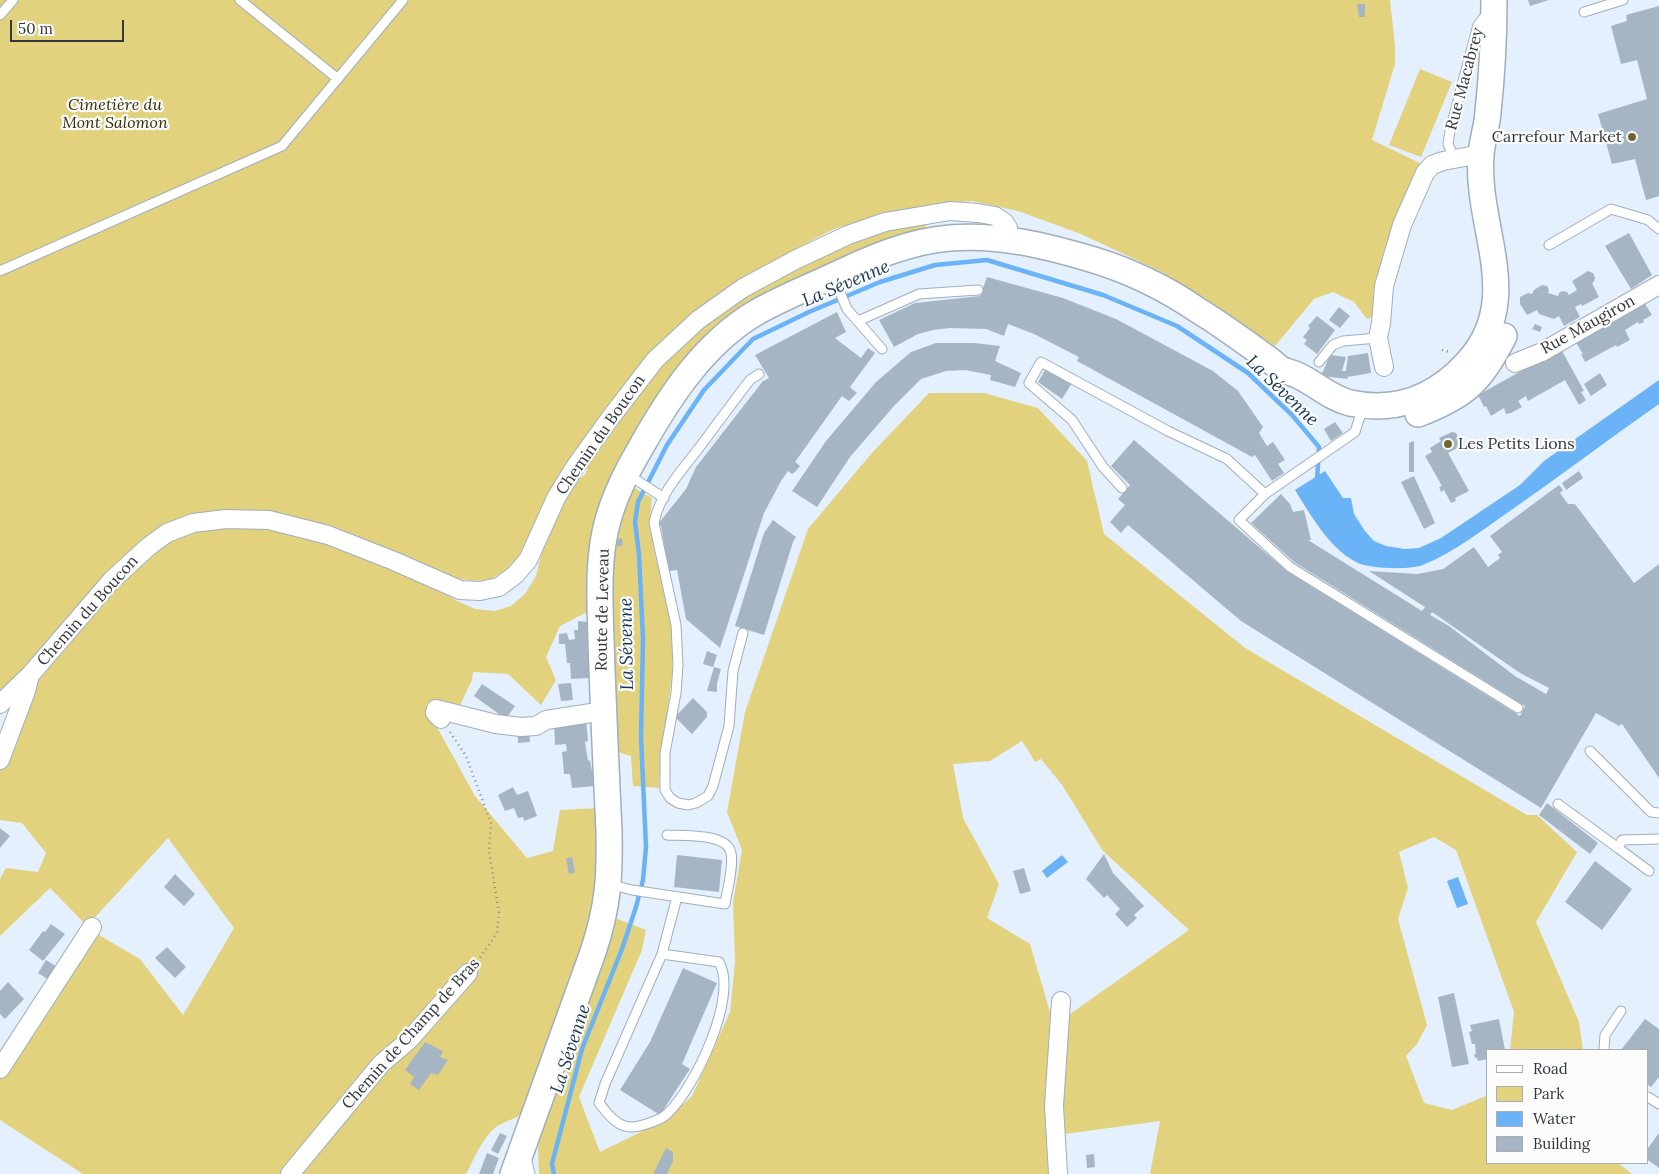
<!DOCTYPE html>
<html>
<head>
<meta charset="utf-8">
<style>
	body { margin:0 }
	#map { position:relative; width:1659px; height:1174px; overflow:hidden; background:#e4f0fd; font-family:Lora,serif }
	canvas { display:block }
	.legend { position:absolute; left:1486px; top:1049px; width:162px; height:115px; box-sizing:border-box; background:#fcfcfc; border:1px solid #abadb0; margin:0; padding:6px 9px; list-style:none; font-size:15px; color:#31373d }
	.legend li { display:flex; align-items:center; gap:10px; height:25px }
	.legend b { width:25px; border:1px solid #abadb0 }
	.scale { position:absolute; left:10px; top:20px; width:114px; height:22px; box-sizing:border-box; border:2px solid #31373d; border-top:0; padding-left:6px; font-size:15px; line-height:18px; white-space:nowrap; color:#31373d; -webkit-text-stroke:4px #fcfcfc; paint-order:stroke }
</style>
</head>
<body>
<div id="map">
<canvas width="1659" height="1174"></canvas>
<ul class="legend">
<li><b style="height:6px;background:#fff"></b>Road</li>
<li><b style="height:14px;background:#e2d27d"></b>Park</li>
<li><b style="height:14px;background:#6bb3f7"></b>Water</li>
<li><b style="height:14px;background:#a6b5c4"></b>Building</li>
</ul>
<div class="scale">50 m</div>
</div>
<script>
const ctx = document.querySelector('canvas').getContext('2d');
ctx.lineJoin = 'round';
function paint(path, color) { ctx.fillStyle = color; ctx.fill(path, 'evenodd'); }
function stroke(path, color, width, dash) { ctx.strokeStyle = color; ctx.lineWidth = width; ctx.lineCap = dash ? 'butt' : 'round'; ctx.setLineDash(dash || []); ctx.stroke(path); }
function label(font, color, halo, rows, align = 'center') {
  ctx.font = font + ' Lora,serif'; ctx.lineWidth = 4.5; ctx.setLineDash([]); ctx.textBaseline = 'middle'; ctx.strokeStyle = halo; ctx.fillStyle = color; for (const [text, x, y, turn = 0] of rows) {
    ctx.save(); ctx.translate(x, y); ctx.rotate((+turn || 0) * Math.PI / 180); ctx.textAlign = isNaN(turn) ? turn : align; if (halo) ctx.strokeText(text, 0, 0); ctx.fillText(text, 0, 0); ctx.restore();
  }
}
paint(new Path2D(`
	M0,0H1390L1395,46V64L1372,140L1420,163L1394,221L1380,268L1377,315L1367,319L1354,302L1333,292L1314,299L1275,346L1162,272L1081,234L1018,211L972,201L943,203L879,215L834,229L797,248L728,287L697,309L653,354L534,528L516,561L504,571L491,579L475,581L454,578L431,569L368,541L367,555L415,575L457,601L475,609L495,611L511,606L525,594L536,576L547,531L572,483L586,474L588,462L650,374L701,325L762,288L840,245L888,230L925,222L926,228L848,255L734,317L649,409L589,611L560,626L546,657L556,680L541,705L508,674L473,672L472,680L459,707L433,700L428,711L475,796L527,858L553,851L560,810L600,808L602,854L592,931L524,1113C516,1119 504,1121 496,1127C482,1138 474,1159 466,1174H83L0,1120V1074L92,931L140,959L183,1015L234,928L168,838L87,926L50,888L0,936V879L6,868L38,872L46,853L22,823L0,820V769L6,759L29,701L0,697Z
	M1420,69L1452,82L1421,157L1389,145Z
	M929,393H984L1038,408L1087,461L1104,534L1245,648L1527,815H1537L1577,852L1536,922L1579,1022L1583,1050H1510L1514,1012L1456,850L1434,837L1399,852L1408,888L1398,919L1427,1025L1417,1044L1406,1056L1424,1103L1452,1110L1488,1095V1163H1618L1632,1174H1150L1160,1121L1065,1134L1061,1102L1067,1023L1070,1014L1189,930L1103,851L1062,785L1041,759L1035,762L1022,741L990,761L953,764L963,818L999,884L987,918L1030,944L1050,1012L1048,1118L1051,1174H539L538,1146L554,1088L615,918L646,930L642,950L579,1097L600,1152L667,1119L692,1096L730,1012L735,962L733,902L742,850L727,812L745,712L808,529L871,454Z
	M631,486L652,498C651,509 649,522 651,532C656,570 672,606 673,644C674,692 660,740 659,788L633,786L631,756L618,752L610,554Z`), '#e2d27d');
paint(new Path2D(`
	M1659,380V404C1609,439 1560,476 1510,511C1482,530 1455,552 1423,565C1410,570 1368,569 1356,562C1328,547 1311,515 1295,490L1325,471L1343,498H1351L1354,514L1365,531L1374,541L1386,546L1405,549L1419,548L1441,538L1520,485L1544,461Z
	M1062,855L1068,862L1047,878L1042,871Z
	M1458,877L1468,904L1457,908L1447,881Z`), '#6bb3f7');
stroke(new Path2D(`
	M554,1174L552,1164L582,1049L622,949L636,907L643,880L646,847L641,737L643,639L639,554L635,522L638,502L667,445L704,390L753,339L809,312L880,282L935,265L987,260L1103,295L1177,326L1248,373L1292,415L1319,447L1317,482`), '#6bb3f7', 4.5);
paint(new Path2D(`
	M1528,0H1549L1530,6Z
	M1357,4H1365V17H1359Z
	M1659,6V196L1646,200L1635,159L1612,164L1598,114L1647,99L1637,60L1621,64L1611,26L1627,21L1626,15Z
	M1629,233L1652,275L1631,289L1605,246Z
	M1588,271L1593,273L1595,278L1594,282L1592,283L1599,297L1582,306L1581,304L1575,307L1580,317L1564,326L1559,316L1554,319L1539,314L1537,310L1527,315L1520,304V297L1528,293L1532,294L1534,290L1542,285L1547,286L1549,290L1548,293L1558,296L1559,293L1562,291L1567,292L1569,295L1577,290L1572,281Z
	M987,277L1063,298L1116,319L1213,371L1238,391L1263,427L1259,433L1267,446L1273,442L1285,460L1278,464L1284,473L1272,481L1255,455L1252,457L1077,361L1079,357L1034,334L1008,324L1004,336L986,329L950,328L933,330L918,334L894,347L879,320L915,303L980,296Z
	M1644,302L1652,315L1643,320L1644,322L1639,324L1638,322L1625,330L1630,340L1617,347L1616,345L1585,362L1581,354H1583L1575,341Z
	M1339,307L1350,316L1340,328L1329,320Z
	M837,312L846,332L835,338L861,358L868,348L875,353L850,387L857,393L849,401L842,396L795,462L800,466L795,472L792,474L788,471L781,481L764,513L720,648L686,619L677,570L669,571L661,526L658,524L686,489L696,467L763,381L769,378L755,355Z
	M1317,316L1335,330L1317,354L1304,344L1307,340L1303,337L1310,328L1308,326Z
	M1535,324L1542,327L1540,332L1532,329Z
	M936,343H975L1000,346L995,361L1021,373L1015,387L990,380L991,375L965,370L946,371L921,379L894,406L850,457L817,507L792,491L826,441L876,382L911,352Z
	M1561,349L1584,391L1581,392L1586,400L1579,405L1565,380L1528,401L1526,396L1518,401L1522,407L1511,413L1506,414L1504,408L1491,416L1486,406L1484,407L1478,395Z
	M1368,353L1371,373L1347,377L1348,379L1321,376L1330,355L1346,357L1342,371H1346L1348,356Z
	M1045,370L1072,383L1062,399L1038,382Z
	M1600,373L1607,385L1591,396L1584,384Z
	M1335,422L1343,433L1331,441L1324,429Z
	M1452,432L1456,433L1463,445L1448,453L1469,491L1455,498L1456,501L1451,503L1444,490L1441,492L1439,487L1442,486L1425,456L1432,452L1430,448L1441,441L1439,438Z
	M1134,440L1288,572L1520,716L1525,706L1294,562L1251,523L1281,494L1290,504L1293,512L1304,510L1311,540H1308L1422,611L1425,607L1369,571L1417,574L1443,569L1474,547L1488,567L1500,558L1498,555L1502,552L1490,536L1559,485L1563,490L1560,493L1568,504H1575L1634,583L1659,564V778L1622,724L1619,726L1596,713L1541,808L1241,621L1128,525L1121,533L1110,522L1125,505L1118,499L1130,485L1111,466ZM1432,612L1520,673L1549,688L1546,694L1515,676L1449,626L1430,615Z
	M1414,441V472H1409V443Z
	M1579,471L1583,478L1566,490L1562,483Z
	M1414,476L1435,523L1424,529L1401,482Z
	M773,520L796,537L793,542L764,635L735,626L764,533Z
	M622,538L623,545L618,547L616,540Z
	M578,621L587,622L590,678L571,679L570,663H567L565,644H559V634L567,633L569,640L575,639L574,630H578Z
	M707,651L717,655L713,667L703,664Z
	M714,667L721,669L717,683V692L707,691Z
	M571,683L573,700L561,701L558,684Z
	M482,684L515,706L506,719L474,696Z
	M693,698L707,712V717L692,734L675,717Z
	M586,718L588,741L585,742L588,761L590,760L592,771H594L595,786L572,788L570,774H564L562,752L567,751L566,744L555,745L554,720Z
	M517,728H529L530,742L518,743Z
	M513,787L517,795L528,791L537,816L524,821L523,817L518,818L514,808L505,811L498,795Z
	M1547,803L1598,843L1590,854L1539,815Z
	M0,828L10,836L0,848Z
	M1104,854L1113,873L1144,906L1134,915L1137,918L1127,927L1115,914L1120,909L1107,895L1104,898L1086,879Z
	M677,855L722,860L719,892L674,887Z
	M572,857L575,873L569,874L566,858Z
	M1595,861L1632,889L1602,930L1565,902Z
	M1024,868L1031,891L1020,894L1013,871Z
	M175,874L195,894L184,906L164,887Z
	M51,924L65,934L43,961L29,950L43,931L45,932Z
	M167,947L186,967L175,978L155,958Z
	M46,960L57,967L49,980L38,973Z
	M683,968L717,983L682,1064L690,1069L660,1115L620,1090L650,1042Z
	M8,982L24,999L5,1019L0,1014V991Z
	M1454,993L1469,1064L1452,1067L1438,997Z
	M1499,1019L1505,1050H1488V1059L1478,1061L1477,1058H1475L1474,1054H1476L1475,1044H1472L1469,1032L1472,1031L1470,1025Z
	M1645,1019L1659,1029V1077L1651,1087L1648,1085V1050H1621Z
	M425,1042L443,1051L440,1057L448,1060L438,1075L431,1073L419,1090L410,1084L414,1077L405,1070Z
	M500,1133L507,1136L498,1154L491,1150Z
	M1659,1133V1168L1648,1160V1148Z
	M666,1148L673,1152V1161L667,1174H653Z
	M487,1153L499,1158L493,1174H479Z
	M1094,1154L1095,1167L1087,1168L1086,1155Z`), '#a6b5c4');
const lane = new Path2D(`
	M240,0L338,79
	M1584,12L1623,0
	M0,15L13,0
	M1454,158L1448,144L1450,131L1478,25L1488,12
	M1549,245L1611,209L1648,220L1659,229
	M0,271L282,146L403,0
	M834,278L847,309L882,349
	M858,321L919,294L978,290
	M1319,362L1333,345L1343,341L1378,338
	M627,474L664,498
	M1122,488L1103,467L1072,420L1029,383L1041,362L1168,431L1227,459L1265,494L1355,432L1363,407
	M1265,494L1239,520L1290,567L1518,708
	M743,633L733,671L729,726L713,786L708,796L696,803L688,805L678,803L670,798L665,790V753L676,693L678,665L676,625L654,523C659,495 682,470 699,448C716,425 733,402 750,380L759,374
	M1590,751L1651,812L1659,813
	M1558,804L1618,848L1622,840L1659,839
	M1618,848L1649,871
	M609,884L632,890L725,904C727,891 734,866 731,853C727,833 684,836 667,835
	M662,954L719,962C739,997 694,1089 667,1114C661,1120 640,1127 631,1127C617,1127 607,1113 599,1103L605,1084L662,954L677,897
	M1604,1050L1605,1035L1621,1011
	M1648,1097L1659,1104
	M526,1157L530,1174`);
const street = new Path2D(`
	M1515,363L1542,352L1659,285
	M1384,367L1378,338L1381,323L1384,286L1402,225L1425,173L1432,165L1443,161L1481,154
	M0,704L30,675L111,581L148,547L167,533L193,523L226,519L269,520L328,535L394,561L460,590L480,591L499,587L515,575L528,560L556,498L575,467L611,417L655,360L698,320L743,288L795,260L848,235L885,222L950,211L978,213L995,216L1004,222L1008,228L1009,239
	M441,719L435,713L436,709L496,724L521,727L536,726L546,720L604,711
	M0,760L26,691L30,675
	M0,1069L92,927
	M290,1174L381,1064L409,1040L468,973
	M1058,1174L1054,1106L1061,1001`);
const secondary = new Path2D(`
	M1418,414C1465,396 1481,382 1504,336
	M513,1174L593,952C608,907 610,878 609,831C606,767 603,704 601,640C600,601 597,558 608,520C615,495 627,471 640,449C669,397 704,343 757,312C782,298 809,287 835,275C871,258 910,241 950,238C1000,234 1047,246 1094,260C1130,271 1165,288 1196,309C1220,324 1244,341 1267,358C1272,361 1276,366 1281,369C1282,370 1295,374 1297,375C1315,383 1330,398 1350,403C1396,413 1436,397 1467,363C1526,299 1475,228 1481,155C1482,141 1487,127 1488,112C1492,75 1494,38 1494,0`);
stroke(lane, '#9faebd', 11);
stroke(street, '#9faebd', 20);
stroke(secondary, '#9faebd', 28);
stroke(new Path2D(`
	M1442,350L1450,352
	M450,732L466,756L491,823L489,851L499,913L497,933L477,962`), '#838c95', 2.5, [1, 4]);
stroke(lane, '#fff', 9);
stroke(street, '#fff', 18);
stroke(secondary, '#fff', 25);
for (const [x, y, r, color] of [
	[1632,137,5,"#6f6532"],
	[1448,444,5,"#6f6532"]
]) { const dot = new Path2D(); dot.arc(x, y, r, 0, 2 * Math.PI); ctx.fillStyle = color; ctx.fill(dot); stroke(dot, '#fcfcfc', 2); }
label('16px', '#31373d', '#fcfcfc', [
	["Rue Macabrey",1465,79,-75],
	["Rue Maugiron",1588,325,-29],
	["Chemin du Boucon",601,435,-55],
	["Route de Leveau",603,610,-89],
	["Chemin du Boucon",88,611,-48],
	["Chemin de Champ de Bras",411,1034,-48]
]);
label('italic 16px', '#362e01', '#fcfcfc', [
	["Cimetière du",115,105],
	["Mont Salomon",115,123]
]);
label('16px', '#31373d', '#fcfcfc', [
	["Carrefour Market",1622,137],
	["Les Petits Lions",1458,444,"left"]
], 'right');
label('italic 18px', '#163450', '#fcfcfc', [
	["La Sévenne",846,284,-23],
	["La Sévenne",1282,391,44],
	["La Sévenne",627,644,-91],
	["La Sévenne",571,1049,-72]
]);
</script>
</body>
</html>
